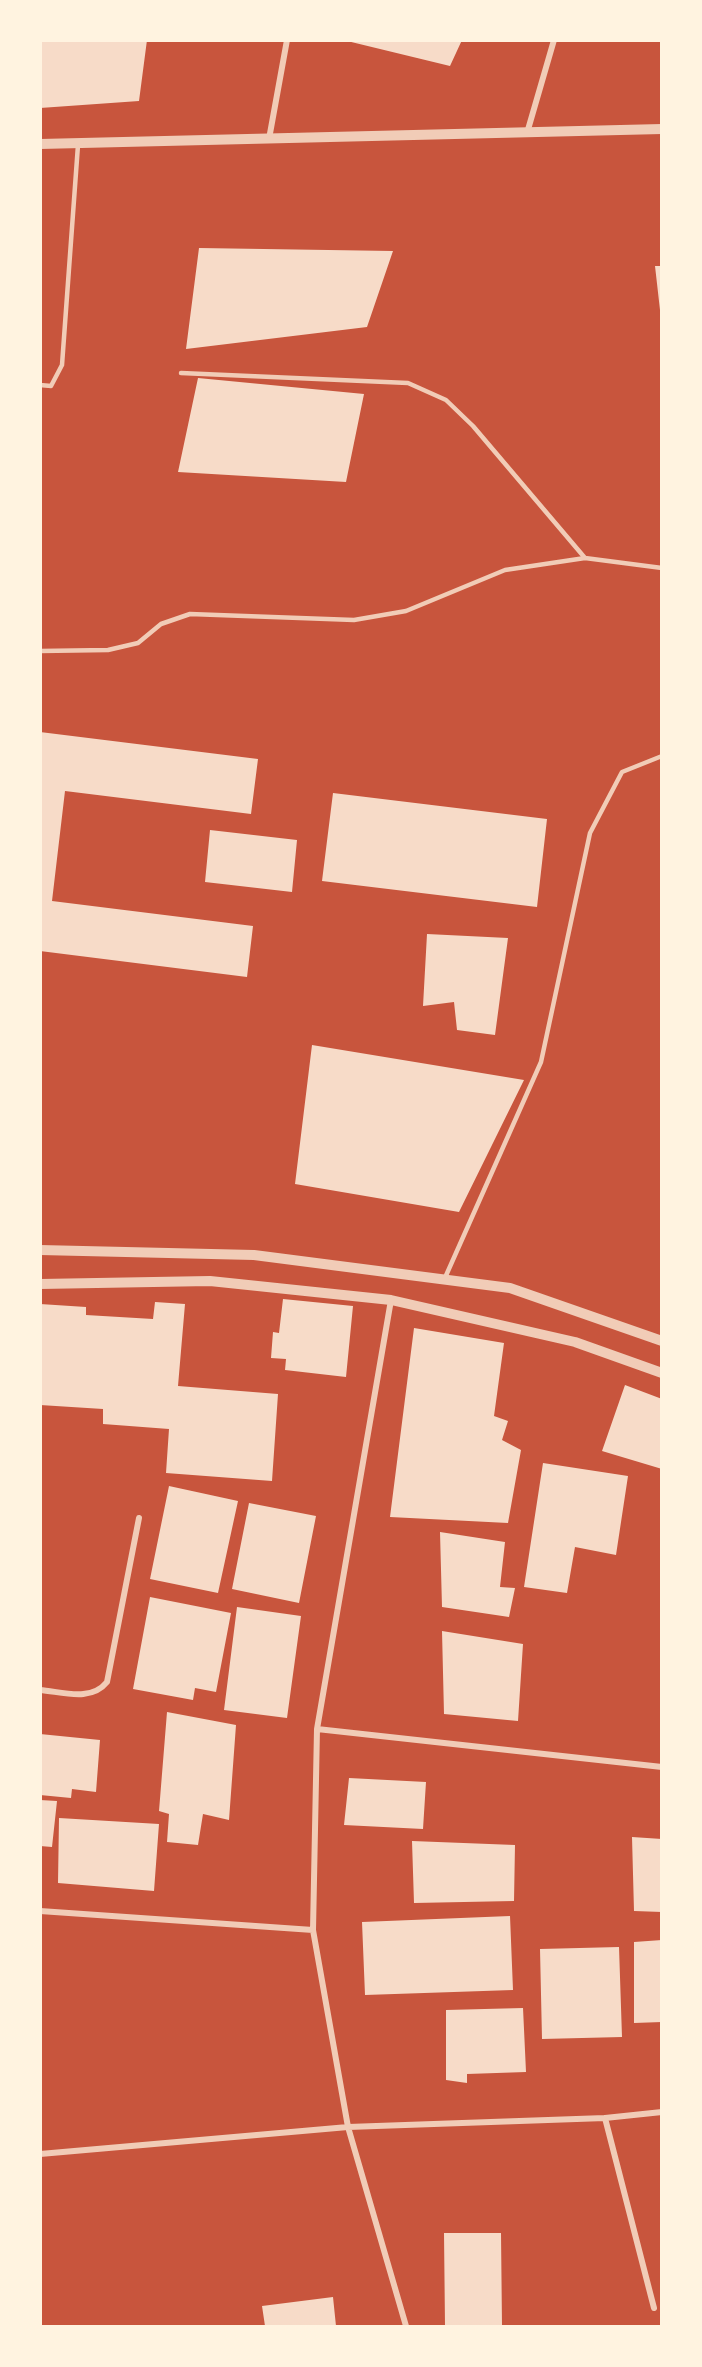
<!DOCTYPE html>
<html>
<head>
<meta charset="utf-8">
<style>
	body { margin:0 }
	#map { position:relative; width:702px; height:2367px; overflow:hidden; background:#c8553d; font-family:"DM Sans",sans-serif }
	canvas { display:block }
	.frame { position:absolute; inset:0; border:42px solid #fff3e0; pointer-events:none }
</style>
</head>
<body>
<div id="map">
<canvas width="702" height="2367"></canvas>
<div class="frame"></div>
</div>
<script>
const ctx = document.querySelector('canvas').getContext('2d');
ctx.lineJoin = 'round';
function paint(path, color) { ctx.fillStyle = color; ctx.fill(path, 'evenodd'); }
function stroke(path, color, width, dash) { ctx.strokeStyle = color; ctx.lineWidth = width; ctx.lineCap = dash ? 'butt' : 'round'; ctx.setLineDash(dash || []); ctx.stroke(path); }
paint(new Path2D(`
	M40,40H147L139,101L40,108Z
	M343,40H462L450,66Z
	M199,248L393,251L367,327L186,349Z
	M655,266H662V310H660Z
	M198,378L364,394L346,482L178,472Z
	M40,732L258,759L251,814L65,791L52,901L253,926L247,977L40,951Z
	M333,793L547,819L537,907L322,881Z
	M210,830L297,840L292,892L205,882Z
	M427,934L508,938L495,1035L457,1030L454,1002L423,1006Z
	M312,1045L524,1080L459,1212L295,1184Z
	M283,1299L353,1306L346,1377L285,1370L286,1359L271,1358L273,1332L279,1333Z
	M155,1302L185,1304L178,1386L278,1394L272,1481L166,1473L169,1429L103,1424V1409L40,1405V1304L86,1307V1315L153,1319Z
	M414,1328L504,1343L494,1416L508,1421L502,1440L521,1450L508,1523L390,1517Z
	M625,1385L662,1399V1469L602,1451Z
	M543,1463L628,1476L616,1555L575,1547L567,1593L524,1587Z
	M169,1486L238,1501L218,1593L150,1579Z
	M249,1503L316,1516L299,1603L232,1589Z
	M440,1532L505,1542L500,1587L515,1588L509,1617L442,1607Z
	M150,1597L231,1613L216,1692L195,1688L193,1700L133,1689Z
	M237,1607L301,1616L287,1718L224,1710Z
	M442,1631L523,1644L518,1721L444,1714Z
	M167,1712L236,1725L229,1820L203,1814L198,1845L167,1842L169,1814L159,1811Z
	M40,1734L100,1740L96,1792L72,1789L71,1798L40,1795Z
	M349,1778L426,1782L423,1829L344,1825Z
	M40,1800L57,1801L52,1847L40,1846Z
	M59,1818L159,1824L154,1891L58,1883Z
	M632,1837L662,1839V1912L634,1911Z
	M412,1841L515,1845L514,1901L414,1903Z
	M510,1916L513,1990L365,1995L362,1922Z
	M662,1940V2022L634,2023V1942Z
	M619,1947L622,2037L542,2039L540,1949Z
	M523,2008L526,2072L467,2074V2083L446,2080V2010Z
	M444,2233H501L502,2326H445Z
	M333,2297L336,2326H265L262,2306Z`), '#f7dbc8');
stroke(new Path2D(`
	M181,373L408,383L446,400L473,426L585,558
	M40,385L51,386L62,365L78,145
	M40,651L108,650L138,643L161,624L190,614L354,620L406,611L505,570L585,558L662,568
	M444,1280L541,1062L590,833L622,772L662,756`), '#f1ccb7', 4.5);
stroke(new Path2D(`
	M527,133L554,40
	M269,139L287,40
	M391,1300L317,1729L313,1930L348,2127L406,2326
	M40,1690C63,1692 91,1702 107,1682L139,1518
	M317,1729L662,1767
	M40,1911L313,1930
	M605,2118L654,2308
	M40,2154L348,2127L605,2118L662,2112`), '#f1ccb7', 6);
stroke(new Path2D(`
	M40,144L662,129
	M40,1250L254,1255L510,1288L662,1341
	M40,1284L210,1281L391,1300L575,1342L662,1373`), '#f1ccb7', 10);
</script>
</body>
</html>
